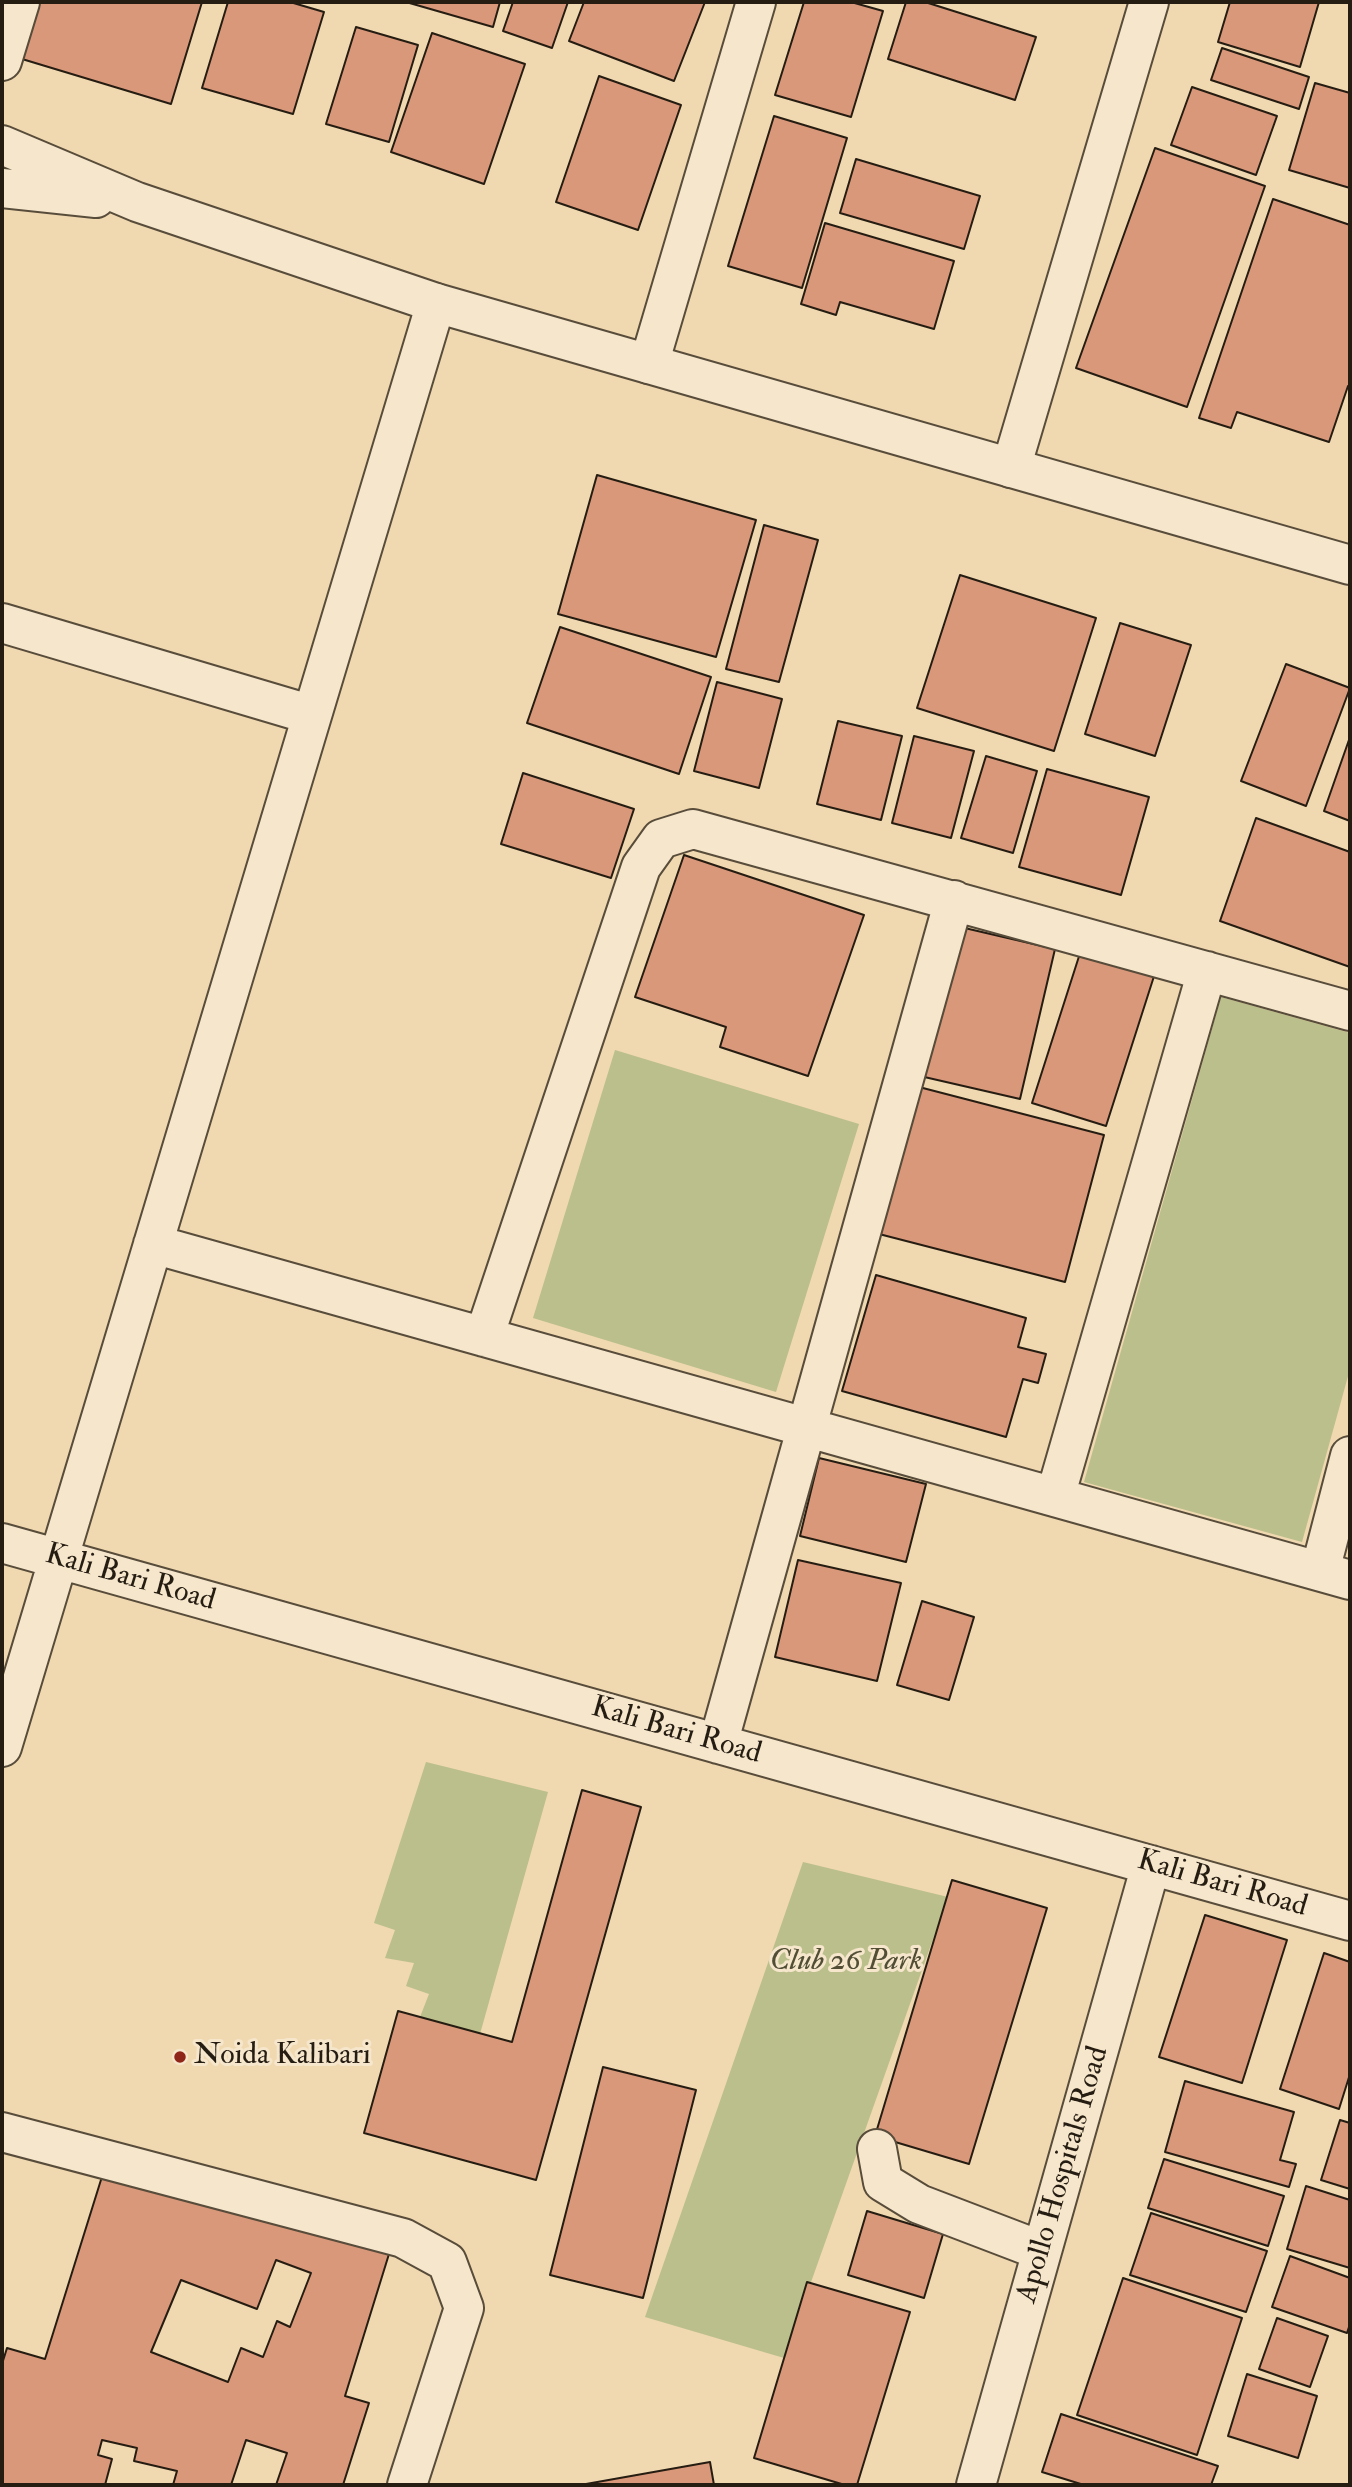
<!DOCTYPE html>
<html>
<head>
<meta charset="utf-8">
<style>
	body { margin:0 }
	#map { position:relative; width:1352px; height:2487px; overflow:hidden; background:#f0d8b0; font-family:"IM FELL Double Pica",serif }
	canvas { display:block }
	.frame { position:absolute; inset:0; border:4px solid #261d12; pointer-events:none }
</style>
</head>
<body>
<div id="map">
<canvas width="1352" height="2487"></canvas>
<div class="frame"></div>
</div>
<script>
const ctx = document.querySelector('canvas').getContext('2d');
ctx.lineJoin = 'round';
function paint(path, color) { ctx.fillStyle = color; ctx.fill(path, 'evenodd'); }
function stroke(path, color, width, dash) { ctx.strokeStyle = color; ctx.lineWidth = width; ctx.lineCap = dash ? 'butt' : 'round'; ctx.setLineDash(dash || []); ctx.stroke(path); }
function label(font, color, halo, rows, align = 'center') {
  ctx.font = font + ' "IM FELL Double Pica",serif'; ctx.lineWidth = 6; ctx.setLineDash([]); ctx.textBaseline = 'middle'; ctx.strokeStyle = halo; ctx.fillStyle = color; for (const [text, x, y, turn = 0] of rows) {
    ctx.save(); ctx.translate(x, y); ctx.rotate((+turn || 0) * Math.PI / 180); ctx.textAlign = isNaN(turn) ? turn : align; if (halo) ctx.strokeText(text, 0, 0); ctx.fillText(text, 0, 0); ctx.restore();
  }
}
paint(new Path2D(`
	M1221,997L1350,1033V1369L1302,1542L1084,1482Z
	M615,1050L859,1124L776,1392L533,1318Z
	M426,1762L548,1792L480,2034L420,2017L429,1994L406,1986L414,1963L385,1958L395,1930L374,1923Z
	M803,1862L948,1897L784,2358L645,2317Z`), '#babf8b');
const building = new Path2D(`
	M39,2H202L171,104L22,59Z
	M228,2H290L324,12L293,114L202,88Z
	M406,2H500L493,27Z
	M513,2H568L552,48L503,31Z
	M584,2H705L674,81L569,41Z
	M804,2H851L883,11L851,117L775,95Z
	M906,2H925L1036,37L1015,100L888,59Z
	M1230,2H1319L1300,67L1218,42Z
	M356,27L418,45L389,142L326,124Z
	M432,33L525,64L484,184L391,152Z
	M1222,48L1309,77L1299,109L1211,80Z
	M599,76L681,105L638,230L556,202Z
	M1315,83L1350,93V188L1289,170Z
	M1192,87L1277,116L1256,175L1171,145Z
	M774,116L847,138L802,288L728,266Z
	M1155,148L1265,186L1187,407L1076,368Z
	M856,159L980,196L964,249L840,213Z
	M1273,199L1350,225V387L1348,386L1329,442L1237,412L1231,428L1199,418Z
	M825,223L954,261L934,329L840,302L836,315L801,304Z
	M597,475L756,520L716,657L558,614Z
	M764,525L818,540L779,682L726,669Z
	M960,575L1096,618L1054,751L917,708Z
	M1120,623L1191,645L1155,756L1085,734Z
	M560,627L711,677L679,774L527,723Z
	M1286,664L1350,688L1306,806L1241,781Z
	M717,682L782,699L759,788L694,771Z
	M838,721L902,736L881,820L817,804Z
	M914,736L974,751L951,838L892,823Z
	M1350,737V821L1324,811Z
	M986,756L1037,771L1013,853L961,838Z
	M1047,769L1149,797L1121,895L1019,867Z
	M523,773L634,809L611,878L501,844Z
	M1256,818L1350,852V967L1220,921Z
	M684,855L864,915L808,1076L720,1047L726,1027L635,997Z
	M956,926L1055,949L1020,1099L920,1076Z
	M1082,947L1156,970L1106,1126L1032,1103Z
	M919,1087L1104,1135L1065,1282L879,1234Z
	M876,1275L1026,1318L1018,1347L1046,1354L1038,1383L1023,1379L1006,1437L842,1391Z
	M819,1458L926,1484L906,1562L800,1536Z
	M798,1560L901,1583L877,1681L775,1657Z
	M922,1601L974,1617L949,1700L897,1685Z
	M582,1790L641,1807L536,2180L364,2133L398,2011L512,2042Z
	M952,1880L1047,1908L969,2164L875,2136Z
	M1205,1915L1287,1940L1242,2083L1159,2057Z
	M1324,1953L1350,1962V2074L1339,2109L1280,2089Z
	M603,2067L696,2090L643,2298L550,2275Z
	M1185,2081L1294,2112L1280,2160L1296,2164L1289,2187L1165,2152Z
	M1340,2120L1350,2123V2189L1321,2180Z
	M1164,2159L1284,2196L1268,2246L1148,2208Z
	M105,2167L389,2254L345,2396L369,2403L343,2485H276L287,2453L246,2440L231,2485H173L177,2471L134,2461L137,2448L102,2440L98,2455L112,2459L105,2485H2V2364L7,2348L45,2359ZM276,2260L311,2273L290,2327L277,2321L263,2357L241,2348L228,2382L151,2352L181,2280L257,2309Z
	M1306,2186L1350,2200V2268L1287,2249Z
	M867,2211L943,2234L924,2298L848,2275Z
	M1151,2213L1267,2251L1246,2312L1130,2275Z
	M1290,2256L1350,2278V2324L1347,2333L1272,2307Z
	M1123,2278L1242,2318L1197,2455L1077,2415Z
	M807,2282L910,2312L857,2485H845L754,2458Z
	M1277,2318L1328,2336L1310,2387L1259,2369Z
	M1247,2374L1317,2396L1298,2458L1228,2436Z
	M1061,2414L1218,2466L1211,2485H1084L1042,2472Z
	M710,2462L714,2485H579L586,2484Z`);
paint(building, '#da987b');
stroke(building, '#261d12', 2);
const minor = new Path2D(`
	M2,61L20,2
	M649,364L756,2
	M1011,468L1149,2
	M2,623L312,715
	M153,1244L1350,1580
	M484,1337L641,867L661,839L693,829L1350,1011
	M1055,1497L1207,971
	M2,1543L1350,1921
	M1320,1571L1350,1456
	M718,1744L954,900
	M2,1747L436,303
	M2,2132L403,2238L447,2262L464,2308L407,2485
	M877,2149L883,2182L919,2204L1042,2251
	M976,2485L1151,1865`);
const tertiary = new Path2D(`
	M2,145L137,202L436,303L1350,565
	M2,188L96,198`);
stroke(minor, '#584c3a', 42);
stroke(tertiary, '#584c3a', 42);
stroke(minor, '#f5e6cc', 38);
stroke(tertiary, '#f5e6cc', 38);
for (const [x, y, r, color] of [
	[180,2057,7,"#8f2418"]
]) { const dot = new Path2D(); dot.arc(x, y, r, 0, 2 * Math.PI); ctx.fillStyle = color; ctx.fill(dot); stroke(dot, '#f5e6cc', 2.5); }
label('30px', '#261d12', '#f5e6cc', [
	["Kali Bari Road",130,1579,16],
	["Kali Bari Road",676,1732,16],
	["Kali Bari Road",1222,1885,16],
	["Apollo Hospitals Road",1064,2175,-74]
]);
label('italic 30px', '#524e36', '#f5e6cc', [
	["Club 26 Park",846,1963]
]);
label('30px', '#261d12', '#f5e6cc', [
	["Noida Kalibari",194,2057]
], 'left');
</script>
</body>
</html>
